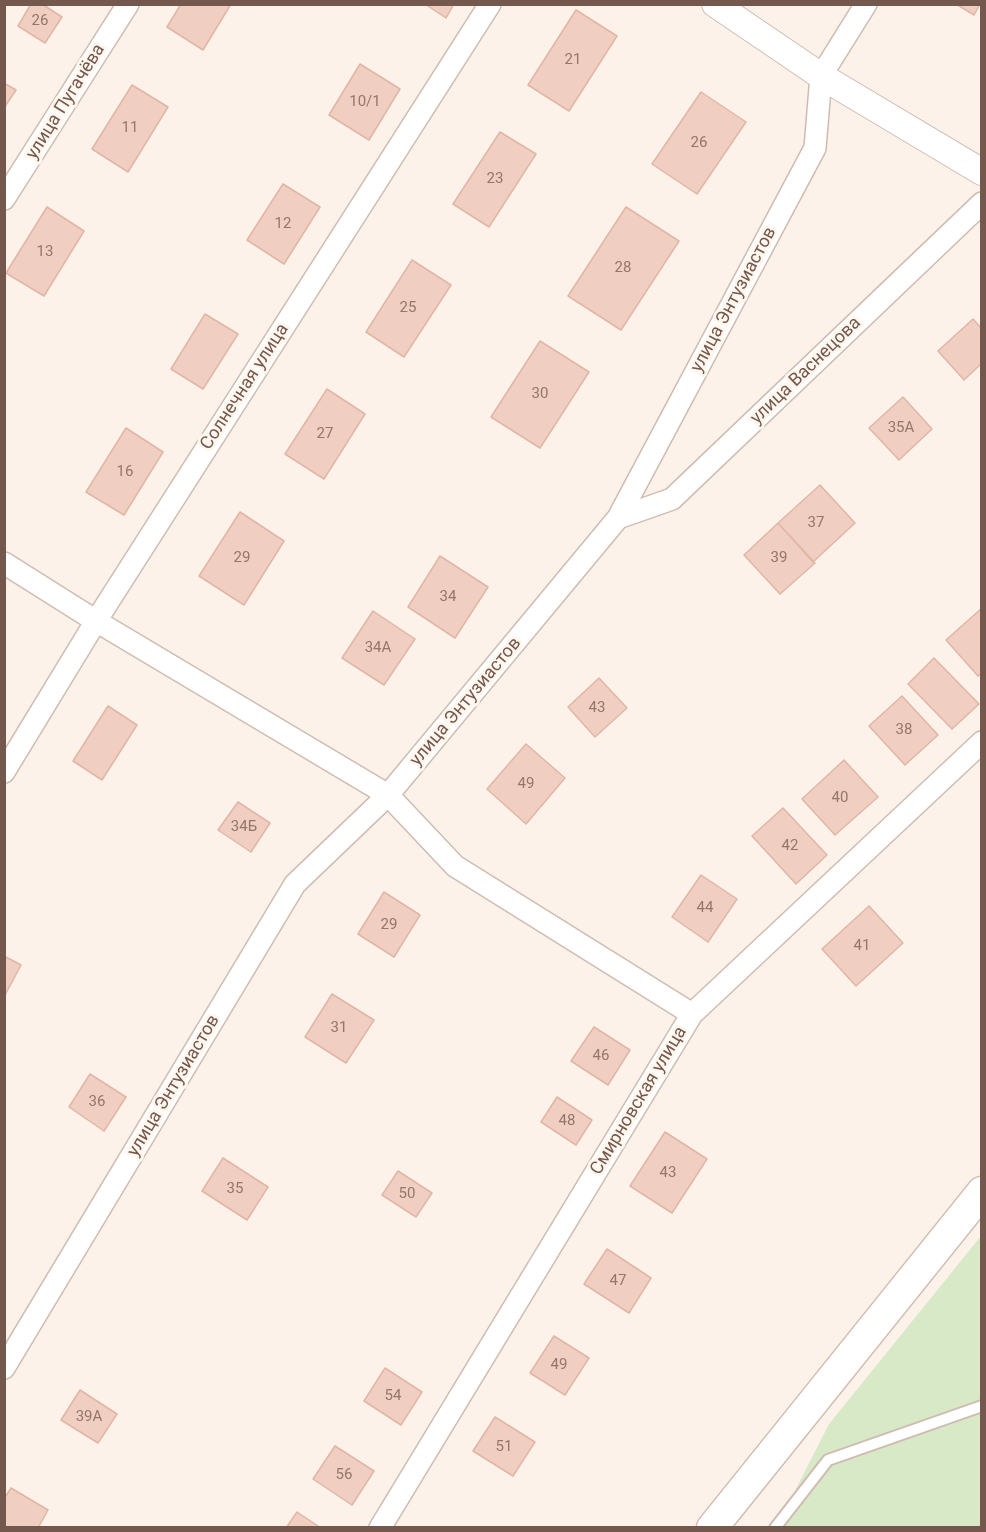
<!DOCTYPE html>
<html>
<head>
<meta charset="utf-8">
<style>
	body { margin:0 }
	#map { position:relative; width:986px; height:1532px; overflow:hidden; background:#fcf2e9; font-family:Roboto,sans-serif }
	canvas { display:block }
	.frame { position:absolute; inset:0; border:6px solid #75584d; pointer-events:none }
</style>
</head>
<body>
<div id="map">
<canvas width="986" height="1532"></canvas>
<div class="frame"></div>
</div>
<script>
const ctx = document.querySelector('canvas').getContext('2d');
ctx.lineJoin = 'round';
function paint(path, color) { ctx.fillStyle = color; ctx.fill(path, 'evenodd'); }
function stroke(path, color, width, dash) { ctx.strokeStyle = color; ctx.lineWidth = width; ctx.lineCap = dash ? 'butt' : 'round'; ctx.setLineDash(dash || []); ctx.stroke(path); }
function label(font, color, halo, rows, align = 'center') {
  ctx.font = font + ' Roboto,sans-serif'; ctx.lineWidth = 6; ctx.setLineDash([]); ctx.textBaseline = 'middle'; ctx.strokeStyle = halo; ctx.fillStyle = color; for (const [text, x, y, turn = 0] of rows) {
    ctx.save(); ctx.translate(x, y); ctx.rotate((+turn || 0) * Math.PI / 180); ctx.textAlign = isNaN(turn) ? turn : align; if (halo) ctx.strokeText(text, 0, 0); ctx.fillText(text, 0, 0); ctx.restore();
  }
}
paint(new Path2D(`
	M981,1236V1527L776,1528L829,1424Z`), '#d8e9c7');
const building = new Path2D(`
	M31,4H42L62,17L45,43L18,26Z
	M181,4H231L203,50L167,27Z
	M425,4H454L446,18Z
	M956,4H980L974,15Z
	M576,10L617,36L569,111L528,85Z
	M360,64L400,89L369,140L329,115Z
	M4,83L16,90L4,108Z
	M132,85L168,107L128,172L92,149Z
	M701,92L746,122L697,194L652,164Z
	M500,132L536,154L489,227L453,204Z
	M283,184L320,207L284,264L247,240Z
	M47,207L84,231L44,296L6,273Z
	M626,207L679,241L621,330L568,296Z
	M412,260L451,285L404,357L366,332Z
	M205,314L238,334L203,389L171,369Z
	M973,319L982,329V363L964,380L938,351Z
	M540,341L589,372L540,448L491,417Z
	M327,389L365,414L324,479L285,454Z
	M903,397L932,429L899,460L869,428Z
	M126,428L163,452L124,515L86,492Z
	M820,485L855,523L813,562L778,523Z
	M240,512L284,541L244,605L199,576Z
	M778,523L815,563L780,594L744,555Z
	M440,556L488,587L455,638L408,607Z
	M982,608V673L978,676L946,640Z
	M373,611L415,639L384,685L342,658Z
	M934,658L979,704L952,729L908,684Z
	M599,678L627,708L595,737L568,707Z
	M902,696L938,735L905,765L869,726Z
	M108,706L137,725L102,780L73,761Z
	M526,744L565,778L526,824L487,789Z
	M844,760L878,797L835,835L802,799Z
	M238,802L270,823L251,852L218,830Z
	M783,808L827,855L796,884L752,836Z
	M701,875L737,899L708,942L672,917Z
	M384,892L420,915L394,957L358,934Z
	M869,906L903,943L856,986L822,949Z
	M4,956L21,965L4,997Z
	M332,994L374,1020L346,1063L305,1037Z
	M594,1027L630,1050L608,1085L571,1061Z
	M90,1074L126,1097L104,1131L69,1107Z
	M557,1097L592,1120L576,1145L541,1122Z
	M665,1132L707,1159L672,1213L630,1186Z
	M223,1158L268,1187L247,1220L202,1191Z
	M398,1171L432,1193L416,1217L382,1195Z
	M607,1249L651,1278L629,1313L584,1284Z
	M554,1336L589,1358L565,1395L530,1373Z
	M385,1368L422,1392L401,1425L364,1401Z
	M80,1390L117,1414L98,1443L61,1420Z
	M495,1417L535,1442L513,1476L473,1451Z
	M335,1446L374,1471L352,1505L313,1479Z
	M11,1488L48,1510L38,1528H4V1499Z
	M297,1512L321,1528H286Z`);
paint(building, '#f0cfc2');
stroke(building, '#e2b5a3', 1.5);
const service = new Path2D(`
	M775,1528L828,1460L982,1406`);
const minor = new Path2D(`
	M4,199L128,4
	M618,518L672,499L982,203
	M4,563L96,621L388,795L455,866L692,1014
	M4,772L96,621L490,4
	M4,1368L295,884L388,795L618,518L815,148L821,76L866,4
	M380,1528L692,1014L982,742`);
const tertiary = new Path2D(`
	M715,4L821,76L982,172`);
const secondary = new Path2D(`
	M712,1528L982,1192`);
stroke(service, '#cfbcb1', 14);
stroke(minor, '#cfbcb1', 24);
stroke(tertiary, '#cfbcb1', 28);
stroke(secondary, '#d2bbaf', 33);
stroke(service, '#fff', 10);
stroke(minor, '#fff', 21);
stroke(tertiary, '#fff', 26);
stroke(secondary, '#fff', 30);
label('15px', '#94766a', null, [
	["26",40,21],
	["21",573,60],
	["10/1",365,102],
	["11",130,128],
	["26",699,143],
	["23",495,179],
	["12",283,224],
	["13",45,252],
	["28",623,268],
	["25",408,308],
	["30",540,394],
	["35А",901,428],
	["27",325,434],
	["16",125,472],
	["37",816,523],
	["29",242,558],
	["39",779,558],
	["34",448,597],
	["34А",378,648],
	["43",597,708],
	["38",904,730],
	["49",526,784],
	["40",840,798],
	["34Б",244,827],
	["42",790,846],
	["44",705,908],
	["29",389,925],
	["41",862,946],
	["31",339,1028],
	["46",601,1056],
	["36",97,1102],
	["48",567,1121],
	["43",668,1173],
	["35",235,1189],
	["50",407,1194],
	["47",618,1281],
	["49",559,1365],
	["54",393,1396],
	["39А",89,1417],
	["51",504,1447],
	["56",344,1475]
]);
label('18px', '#75584d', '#fef7ef', [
	["улица Пугачёва",66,102,-58],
	["улица Энтузиастов",734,300,-62],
	["улица Васнецова",806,371,-44],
	["Солнечная улица",245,387,-57],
	["улица Энтузиастов",466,702,-50],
	["улица Энтузиастов",174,1086,-59],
	["Смирновская улица",639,1101,-59]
]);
</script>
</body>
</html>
